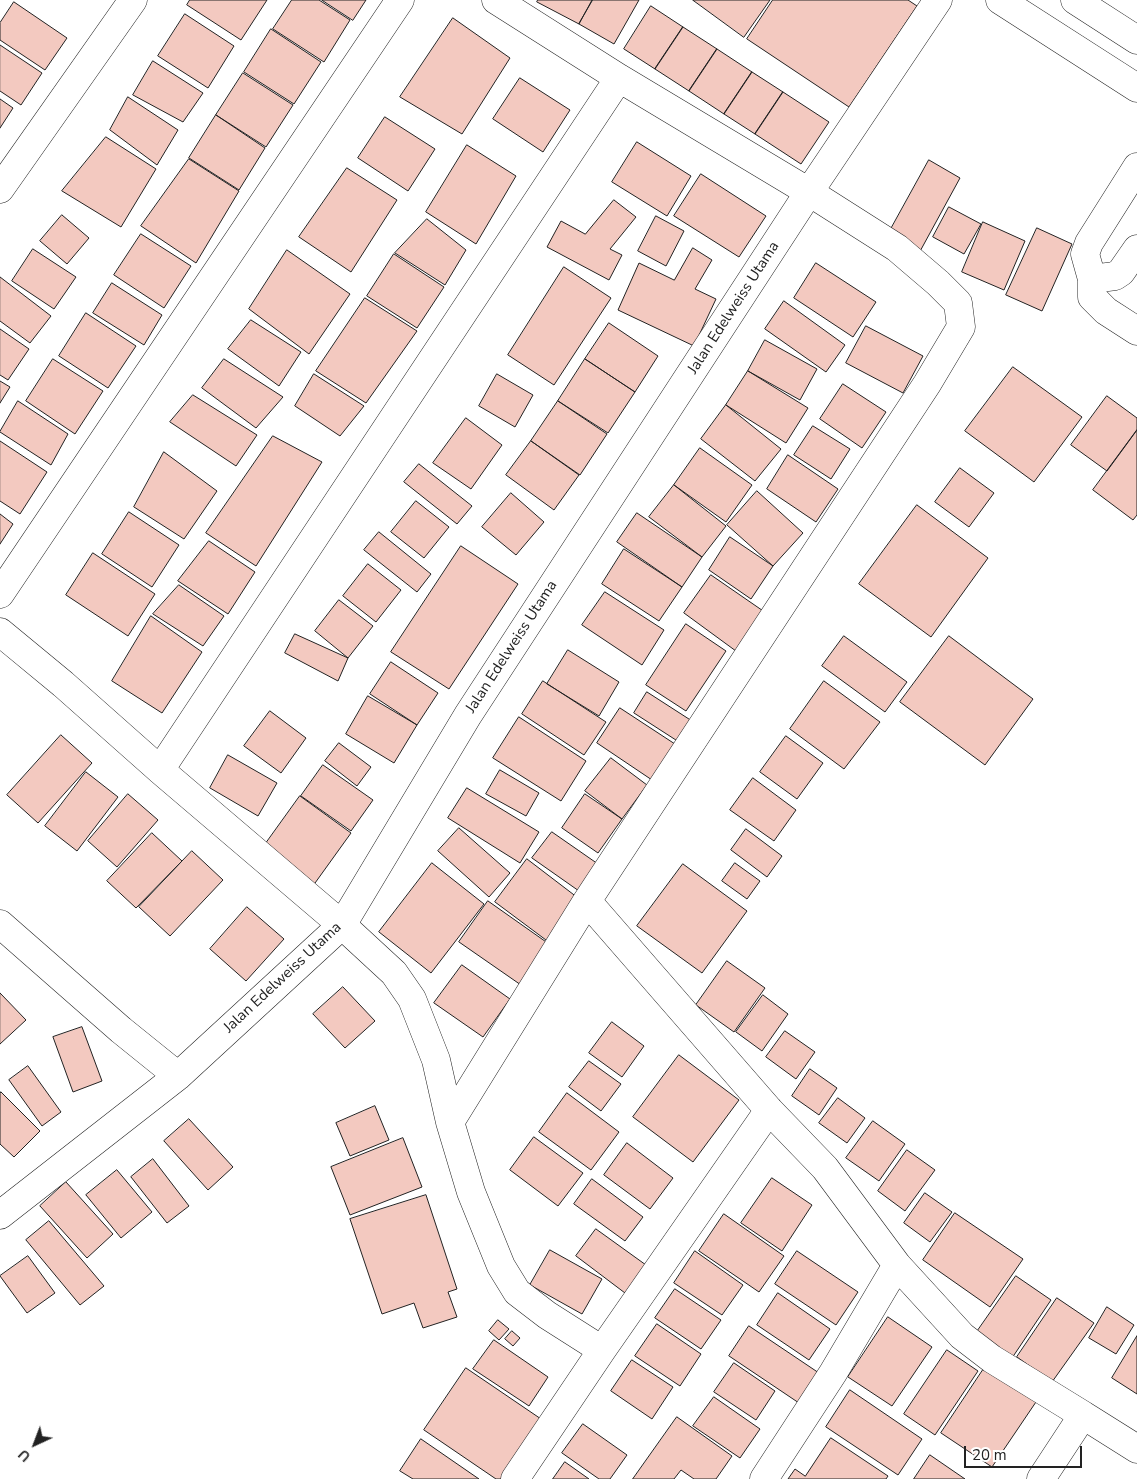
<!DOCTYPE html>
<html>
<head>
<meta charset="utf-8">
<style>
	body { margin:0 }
	#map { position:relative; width:1137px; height:1479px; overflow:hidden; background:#fff; font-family:"Nunito Sans",sans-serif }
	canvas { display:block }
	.north { position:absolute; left:10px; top:1419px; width:50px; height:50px; -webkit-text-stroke:4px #fff; paint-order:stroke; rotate:223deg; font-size:14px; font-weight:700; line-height:20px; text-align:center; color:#222 }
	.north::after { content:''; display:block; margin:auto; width:18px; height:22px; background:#222; clip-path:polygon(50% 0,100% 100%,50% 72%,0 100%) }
	.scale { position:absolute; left:964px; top:1446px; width:118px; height:22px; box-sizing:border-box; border:2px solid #222; border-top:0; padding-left:6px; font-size:15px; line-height:18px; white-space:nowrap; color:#222; -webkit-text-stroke:4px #fff; paint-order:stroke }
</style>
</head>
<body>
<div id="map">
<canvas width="1137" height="1479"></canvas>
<div class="north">U</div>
<div class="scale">20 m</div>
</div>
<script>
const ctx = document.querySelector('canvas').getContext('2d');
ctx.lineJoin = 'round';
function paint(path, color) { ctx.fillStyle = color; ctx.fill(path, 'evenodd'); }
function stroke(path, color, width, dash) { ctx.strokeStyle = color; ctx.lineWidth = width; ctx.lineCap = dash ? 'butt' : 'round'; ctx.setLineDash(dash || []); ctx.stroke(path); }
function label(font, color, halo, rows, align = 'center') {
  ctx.font = font + ' "Nunito Sans",sans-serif'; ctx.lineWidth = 4; ctx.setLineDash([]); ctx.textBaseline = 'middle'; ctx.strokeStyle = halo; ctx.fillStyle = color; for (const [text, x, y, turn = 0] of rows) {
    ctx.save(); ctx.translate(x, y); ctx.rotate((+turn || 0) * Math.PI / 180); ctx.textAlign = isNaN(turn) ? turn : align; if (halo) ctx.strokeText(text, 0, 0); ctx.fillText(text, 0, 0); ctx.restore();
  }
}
const building = new Path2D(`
	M190,0H267L241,40L187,5Z
	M292,0H319L350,20L324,62L273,29Z
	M322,0H366L353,20Z
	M538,0H592L579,24L537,2Z
	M593,0H639L614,44L579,24Z
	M693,0H770L744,37Z
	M773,0H908L917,6L849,107L747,39Z
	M14,2L67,38L45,70L0,40V23Z
	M651,6L683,27L655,69L624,49Z
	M185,14L234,46L208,88L158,56Z
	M453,18L510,58L462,134L400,97Z
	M683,27L717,49L689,91L655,69Z
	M271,29L321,62L294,104L244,72Z
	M0,45L42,73L21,105L0,91Z
	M717,49L752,72L724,114L689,91Z
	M153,61L203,93L183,122L133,95Z
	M752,72L783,92L755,134L724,114Z
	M243,73L293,105L266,147L216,115Z
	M520,78L570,110L543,152L493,119Z
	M783,92L829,122L801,164L755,134Z
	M128,97L178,130L157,165L110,130Z
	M0,99L13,108L0,128Z
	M216,115L265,148L239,190L189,158Z
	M385,117L435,149L408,191L358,158Z
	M106,137L156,169L121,227L62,191Z
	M637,142L691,176L667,216L612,182Z
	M467,145L516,176L476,244L426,212Z
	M189,159L239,191L196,263L141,226Z
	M929,160L960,178L918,255L886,238Z
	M347,168L397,200L351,272L299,237Z
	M701,174L766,216L739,257L674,216Z
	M614,200L636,217L610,249L622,255L609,280L547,247L561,221L585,234Z
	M949,207L981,224L964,254L933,237Z
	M62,215L89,238L67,264L40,241Z
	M656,216L684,231L666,266L638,251Z
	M427,219L466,250L445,285L395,253Z
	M983,222L1025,241L1004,290L962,272Z
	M1037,228L1072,244L1042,311L1006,295Z
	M141,234L191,266L164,308L114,275Z
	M693,248L712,260L695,289L716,299L694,346L618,310L639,263L674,280Z
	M33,249L76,277L54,309L12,281Z
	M287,250L350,294L309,354L249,309Z
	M394,254L444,287L417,328L367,296Z
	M816,263L876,302L853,337L794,298Z
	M564,267L611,298L554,385L508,355Z
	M0,277L51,316L30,343L0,321Z
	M112,283L162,315L144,345L93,313Z
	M365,298L417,331L366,403L316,371Z
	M784,301L845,345L826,372L765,329Z
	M86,313L136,346L108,388L59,356Z
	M251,320L301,352L279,386L228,349Z
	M609,323L658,356L635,392L585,359Z
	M866,326L923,356L903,393L846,363Z
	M0,329L29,349L8,380L0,375Z
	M765,340L817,369L800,400L748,371Z
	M53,359L103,391L75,434L26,401Z
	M224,359L283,397L256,428L202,388Z
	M585,359L635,392L608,433L558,401Z
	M1013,367L1082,417L1034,482L965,431Z
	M748,371L808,408L786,443L726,405Z
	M314,374L364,406L340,436L295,406Z
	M497,374L533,395L515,427L479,406Z
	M0,381L10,387L0,403Z
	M843,384L886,412L862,448L820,419Z
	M193,395L257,435L236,466L170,422Z
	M1107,396L1137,418V430L1107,471L1071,445Z
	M18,401L68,434L51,465L0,432Z
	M558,401L607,434L580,475L531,441Z
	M726,405L781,449L755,481L701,439Z
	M466,418L502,445L471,489L433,463Z
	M813,426L850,449L831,479L794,455Z
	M1137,430V515L1133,520L1093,490Z
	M273,436L322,462L256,566L206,533Z
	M0,441L47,472L20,514L0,501Z
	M531,441L579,475L554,510L506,475Z
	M700,448L752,485L726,522L674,485Z
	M164,452L217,491L184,539L134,507Z
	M788,455L838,489L816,522L767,489Z
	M419,464L472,506L457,524L404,482Z
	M960,468L994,493L969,527L935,502Z
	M674,485L726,526L702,557L649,517Z
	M757,491L803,533L773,566L727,525Z
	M511,493L544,522L516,555L482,527Z
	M416,501L449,527L424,558L391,532Z
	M917,505L988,558L931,637L859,584Z
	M129,512L179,545L152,587L102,554Z
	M637,513L702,557L682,587L617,542Z
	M0,514L13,524L0,544Z
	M379,532L431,574L417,592L364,550Z
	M730,537L773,566L751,599L709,570Z
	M209,541L255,572L228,614L178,581Z
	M461,546L518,584L449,689L391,652Z
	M624,549L682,587L659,621L602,584Z
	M93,553L155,594L128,636L66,595Z
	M368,564L401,590L376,622L343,596Z
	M711,575L769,615L740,654L684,613Z
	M179,585L224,616L203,646L153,614Z
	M605,592L664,630L642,665L582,625Z
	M339,600L373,626L348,658L315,631Z
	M151,616L202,652L162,713L112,681Z
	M686,624L726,651L686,711L646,685Z
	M295,634L348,658L338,681L285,653Z
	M844,636L907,682L885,712L822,666Z
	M949,636L1033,699L985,765L900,702Z
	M568,650L619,682L599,716L547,684Z
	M391,662L438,693L417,725L370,694Z
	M543,681L606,722L584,755L522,714Z
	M824,681L880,722L844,769L790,729Z
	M647,692L692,721L679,742L634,713Z
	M368,696L417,725L394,763L346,734Z
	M620,708L678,746L655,782L597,743Z
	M270,711L306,738L281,773L244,746Z
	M519,717L586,761L561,801L493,758Z
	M61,735L92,763L38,823L7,795Z
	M786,736L823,763L797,799L760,772Z
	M339,743L371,767L357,786L325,761Z
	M228,755L277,783L258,816L210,788Z
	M611,758L647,785L622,819L585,791Z
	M323,765L373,800L351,831L301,796Z
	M500,770L539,793L526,816L486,794Z
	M86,772L118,797L77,851L45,826Z
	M753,778L796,810L774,841L730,810Z
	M467,788L539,832L520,863L448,818Z
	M128,794L158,820L117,867L88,841Z
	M585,794L622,819L598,853L562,828Z
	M300,796L351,833L310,890L259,853Z
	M459,828L510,873L489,897L438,851Z
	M746,829L782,856L767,877L731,850Z
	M552,832L598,864L579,891L532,858Z
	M152,833L182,861L136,908L107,881Z
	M192,851L223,880L170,936L139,907Z
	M527,859L582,901L550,943L495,902Z
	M432,863L484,904L431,973L379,932Z
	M735,863L760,881L747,899L722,881Z
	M683,864L747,911L702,973L637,926Z
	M488,901L549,944L521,985L459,942Z
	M247,907L284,939L246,981L210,949Z
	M727,961L765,988L734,1032L696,1005Z
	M462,965L510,999L483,1037L434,1003Z
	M343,987L375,1021L345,1048L313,1014Z
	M0,993L26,1020L0,1044Z
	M763,995L788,1014L762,1051L736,1032Z
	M612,1022L644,1046L622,1077L589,1053Z
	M82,1027L102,1081L73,1092L53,1037Z
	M785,1031L815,1052L796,1079L766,1057Z
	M679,1055L739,1100L693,1162L633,1117Z
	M589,1061L621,1084L601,1111L569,1087Z
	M28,1066L61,1112L42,1126L9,1080Z
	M810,1069L837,1088L819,1115L792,1096Z
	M1,1092L40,1131L14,1157L0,1144V1094Z
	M567,1093L619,1132L591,1170L539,1132Z
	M838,1098L865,1118L847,1143L819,1123Z
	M375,1106L389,1140L350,1156L336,1123Z
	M189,1119L233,1167L208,1190L164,1141Z
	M873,1121L905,1144L879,1181L846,1158Z
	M534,1137L583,1173L558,1206L510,1170Z
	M403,1138L422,1187L350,1215L331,1167Z
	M627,1143L673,1178L650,1209L604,1175Z
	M907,1150L935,1170L905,1211L878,1191Z
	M153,1159L189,1206L167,1223L131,1177Z
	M117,1170L152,1212L121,1238L86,1195Z
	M772,1178L812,1205L782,1251L741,1223Z
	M592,1179L643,1217L625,1241L574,1204Z
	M66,1182L113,1234L87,1258L40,1206Z
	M925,1193L952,1212L930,1242L904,1223Z
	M426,1195L457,1289L448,1292L457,1317L423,1328L414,1303L382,1314L350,1219Z
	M955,1213L1023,1259L990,1307L923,1260Z
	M724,1214L784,1256L759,1292L699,1251Z
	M49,1221L104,1286L80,1305L26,1240Z
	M596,1229L646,1265L625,1293L576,1256Z
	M550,1250L602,1279L582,1314L530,1285Z
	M695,1251L743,1285L722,1315L674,1283Z
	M797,1251L858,1292L836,1325L775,1284Z
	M28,1256L55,1293L27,1313L0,1276Z
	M1016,1276L1051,1300L1010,1361L974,1336Z
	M675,1289L721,1320L701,1349L655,1318Z
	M778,1293L830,1329L809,1360L757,1325Z
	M1057,1298L1094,1323L1052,1382L1017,1357Z
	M1107,1307L1134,1325L1116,1354L1089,1338Z
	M888,1317L932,1347L892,1406L848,1377Z
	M498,1320L509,1329L499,1340L489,1331Z
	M657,1324L701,1354L680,1386L635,1356Z
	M749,1326L819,1373L799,1403L729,1356Z
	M512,1331L520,1338L513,1346L505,1339Z
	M1137,1336V1394L1112,1378Z
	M494,1340L548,1377L529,1406L473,1369Z
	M947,1350L978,1371L935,1435L904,1414Z
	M632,1360L673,1387L652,1419L611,1391Z
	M734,1363L775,1391L756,1420L714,1392Z
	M987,1364L1038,1399L992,1467L941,1433Z
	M466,1368L544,1421L506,1479H496L424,1430Z
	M850,1390L922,1439L898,1475L826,1427Z
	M714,1397L760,1429L740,1458L693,1426Z
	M677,1417L732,1456L716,1479H694L681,1470L674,1479H633Z
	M583,1424L627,1455L610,1479H599L562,1453Z
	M831,1438L888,1476L886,1479H788L795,1469L805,1476Z
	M421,1439L479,1479H413L400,1471Z
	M930,1455L965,1479H914Z
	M565,1462L589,1479H553Z`);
paint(building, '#f3c9c0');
stroke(building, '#222', 1);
const minor = new Path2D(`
	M1000,0L1137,88
	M1075,0L1137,40
	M1137,167L1089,243L1085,254L1092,279V297L1106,311L1137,331
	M0,189L133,0
	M1092,279L1115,276L1121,272L1137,249
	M0,594L400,0
	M0,632L63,684L160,770L619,78
	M160,770L342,925L394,973L412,999L436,1060L450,1122L471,1192L501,1266L517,1292L547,1315L602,1350
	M587,901L769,1110L825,1168L897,1265L833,1373L764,1479
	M0,924L121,1030L178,1076
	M450,1122L587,901L927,384L961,327L958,303L938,283L897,248L809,192L619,78L496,0
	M0,1215L178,1076L342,925L468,715L809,192L938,0
	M897,1265L962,1336L992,1359L1083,1415
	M515,1479L602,1350L769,1110
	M1041,1479L1083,1415L1137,1449`);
stroke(minor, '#222', 29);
stroke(minor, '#fff', 28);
label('15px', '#222', '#fff', [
	["Jalan Edelweiss Utama",734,308,-57],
	["Jalan Edelweiss Utama",512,647,-57],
	["Jalan Edelweiss Utama",283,978,-43]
]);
</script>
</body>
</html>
